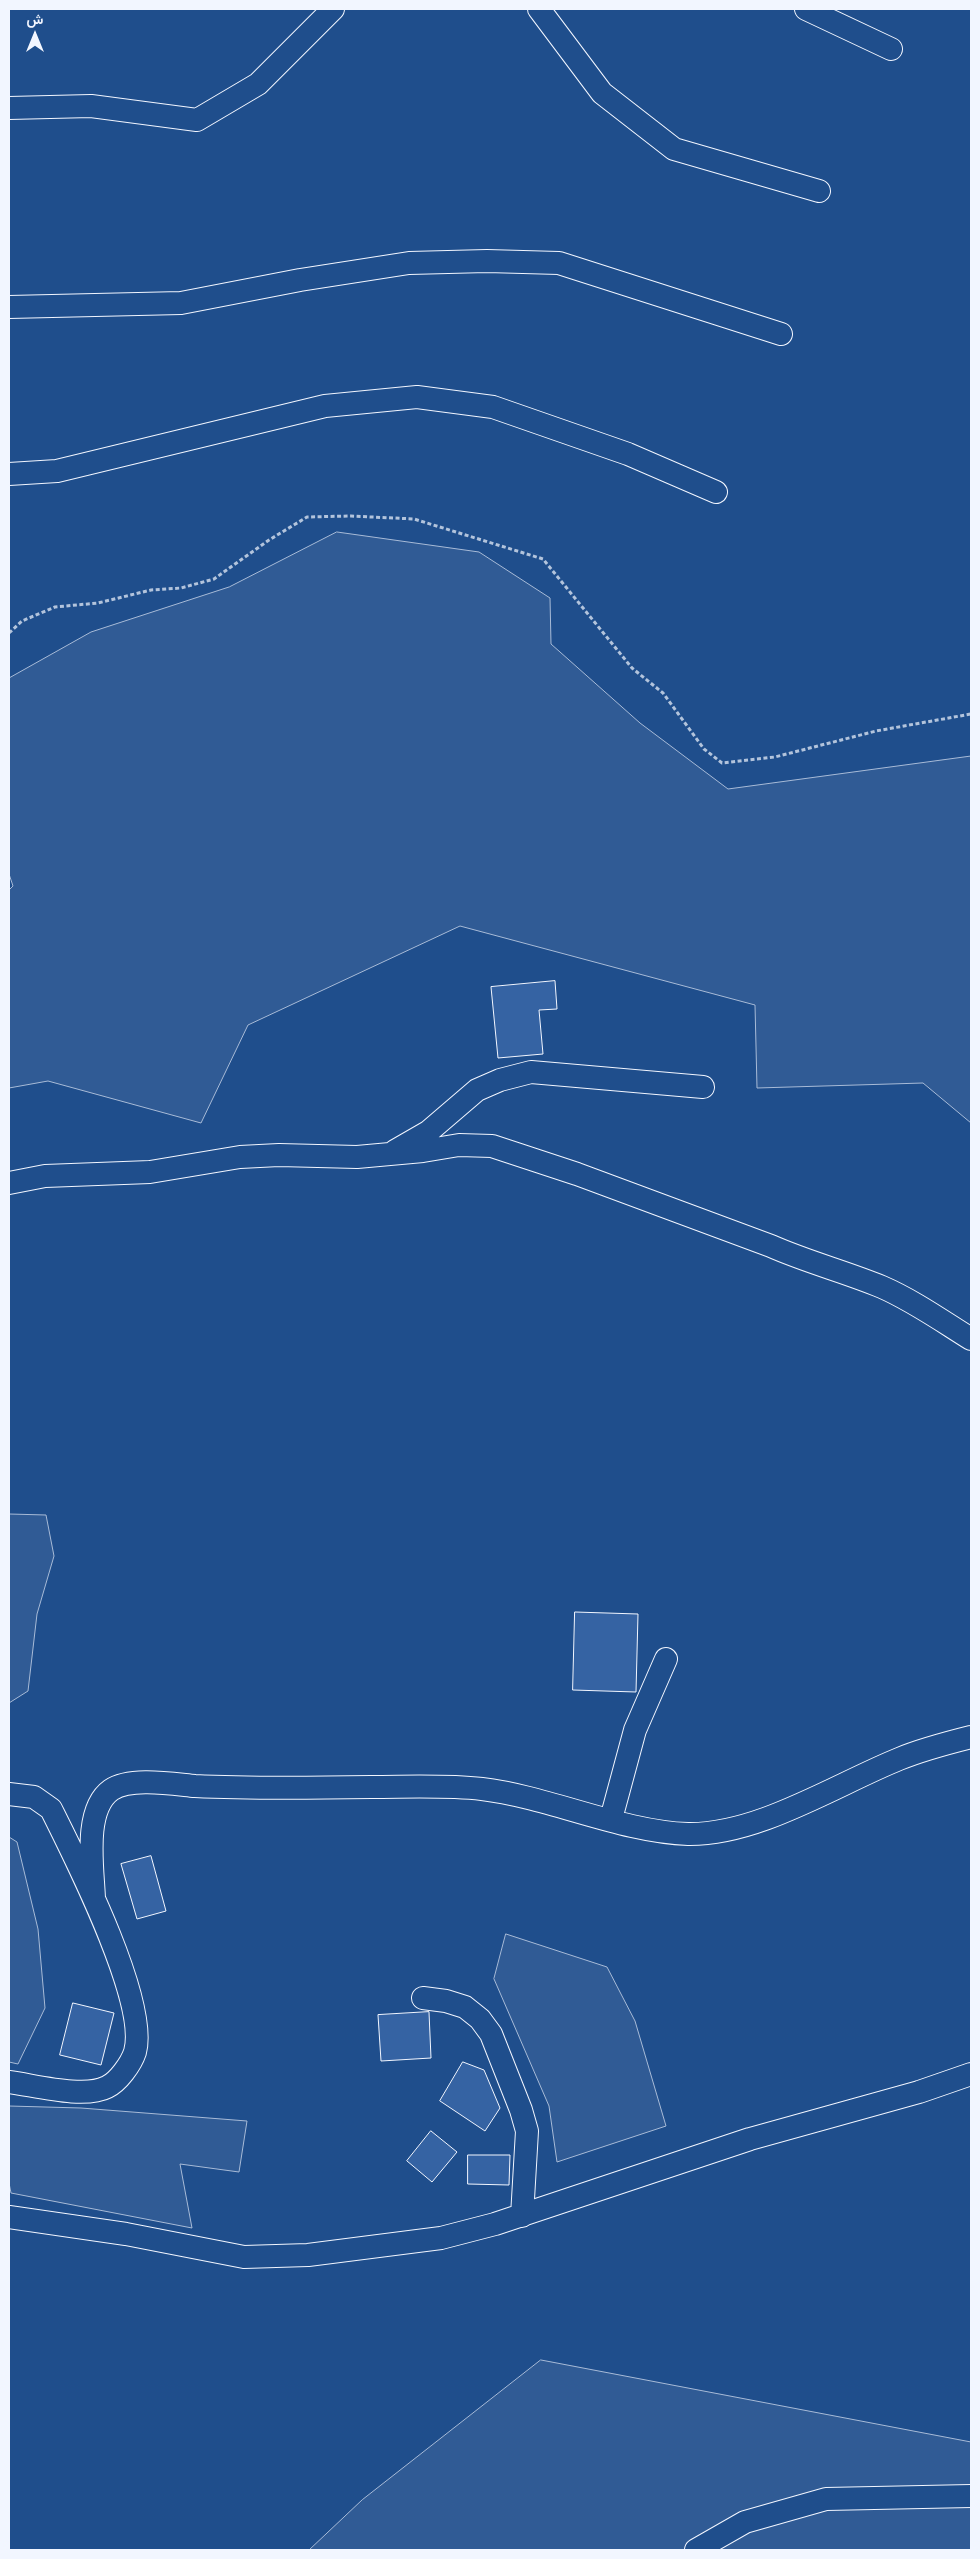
<!DOCTYPE html>
<html>
<head>
<meta charset="utf-8">
<style>
	body { margin:0 }
	#map { position:relative; width:980px; height:2559px; overflow:hidden; background:#1f4e8c; font-family:"Fira Sans",Vazirmatn,sans-serif }
	canvas { display:block }
	.frame { position:absolute; inset:0; border:10px solid #f2f6ff; pointer-events:none }
	.north { position:absolute; left:10px; top:10px; width:50px; height:50px; -webkit-text-stroke:4px #1f4e8c; paint-order:stroke; rotate:0deg; font-size:14px; font-weight:700; line-height:20px; text-align:center; color:#f2f6ff }
	.north::after { content:''; display:block; margin:auto; width:18px; height:22px; background:#f2f6ff; clip-path:polygon(50% 0,100% 100%,50% 72%,0 100%) }
</style>
</head>
<body>
<div id="map">
<canvas width="980" height="2559"></canvas>
<div class="frame"></div>
<div class="north">ش</div>
</div>
<script>
const ctx = document.querySelector('canvas').getContext('2d');
ctx.lineJoin = 'round';
function paint(path, color) { ctx.fillStyle = color; ctx.fill(path, 'evenodd'); }
function stroke(path, color, width, dash) { ctx.strokeStyle = color; ctx.lineWidth = width; ctx.lineCap = dash ? 'butt' : 'round'; ctx.setLineDash(dash || []); ctx.stroke(path); }
const built = new Path2D(`
	M337,532L479,552L550,598L551,644L640,723L728,789L971,756V1123L923,1083L757,1088L755,1005L460,926L248,1025L201,1123L48,1081L9,1088V890L13,886L9,874V678L91,632L229,587Z
	M9,1514L46,1515L54,1556L37,1614L28,1691L9,1703Z
	M9,1837L17,1842L38,1929L45,2008L18,2064L9,2062Z
	M506,1934L607,1967L635,2021L666,2126L557,2162L549,2106L494,1979Z
	M9,2106L81,2108L247,2121L239,2172L180,2164L192,2228L11,2193L9,2183Z
	M541,2360L971,2442V2550H309L362,2500Z`);
paint(built, '#305b95');
stroke(built, '#a8bbd7', 1);
const building = new Path2D(`
	M555,981L557,1009L539,1010L543,1054L498,1058L491,987Z
	M575,1612L638,1614L636,1692L573,1690Z
	M151,1856L166,1911L137,1919L121,1864Z
	M73,2003L114,2013L101,2065L60,2055Z
	M429,2012L431,2058L381,2061L378,2015Z
	M463,2062L484,2070L500,2108L485,2131L440,2101Z
	M431,2131L457,2152L432,2182L407,2161Z
	M468,2155H510L509,2185L468,2184Z`);
paint(building, '#3563a3');
stroke(building, '#f2f6ff', 1);
const minor = new Path2D(`
	M539,9L602,93L674,149L819,191
	M806,9L891,49
	M9,108L91,106L197,120L258,84L333,9
	M9,307L181,303L300,280L409,263L487,261L559,263L781,334
	M9,474L57,471L325,406L417,397L493,407L628,454L716,492
	M395,1151L428,1132L477,1090L500,1080L531,1072L703,1087
	M9,1183L45,1176L150,1172L240,1157L279,1155L357,1157L423,1151L459,1145L492,1146L577,1174L771,1246C807,1262 846,1272 882,1287C914,1301 942,1321 971,1339
	M9,1794L34,1797L51,1809C75,1857 149,2002 135,2052C131,2064 118,2082 107,2087C84,2099 34,2085 9,2082
	M611,1819L635,1730L666,1659
	M94,1899C93,1869 83,1810 111,1790C130,1777 173,1784 195,1786C254,1789 313,1788 371,1787C407,1787 445,1785 482,1789C549,1797 622,1832 688,1834C758,1835 835,1785 899,1759C923,1749 947,1743 971,1737
	M423,1998L446,2001L465,2007L480,2019L491,2034L521,2110L527,2131L522,2216
	M9,2217L126,2234L244,2257L308,2255L441,2238L495,2224L750,2139L919,2092L971,2074
	M696,2550L745,2522L826,2499L971,2496`);
stroke(minor, '#f2f6ff', 24);
stroke(new Path2D(`
	M9,633L22,621L55,607L98,603L151,590L181,588L214,579L269,540L307,517L351,516L414,519L543,559L632,668L663,693L704,749L722,763L775,757L876,731L971,714`), '#b3c4dc', 3, [4, 2.5]);
stroke(minor, '#1f4e8c', 22);
</script>
</body>
</html>
